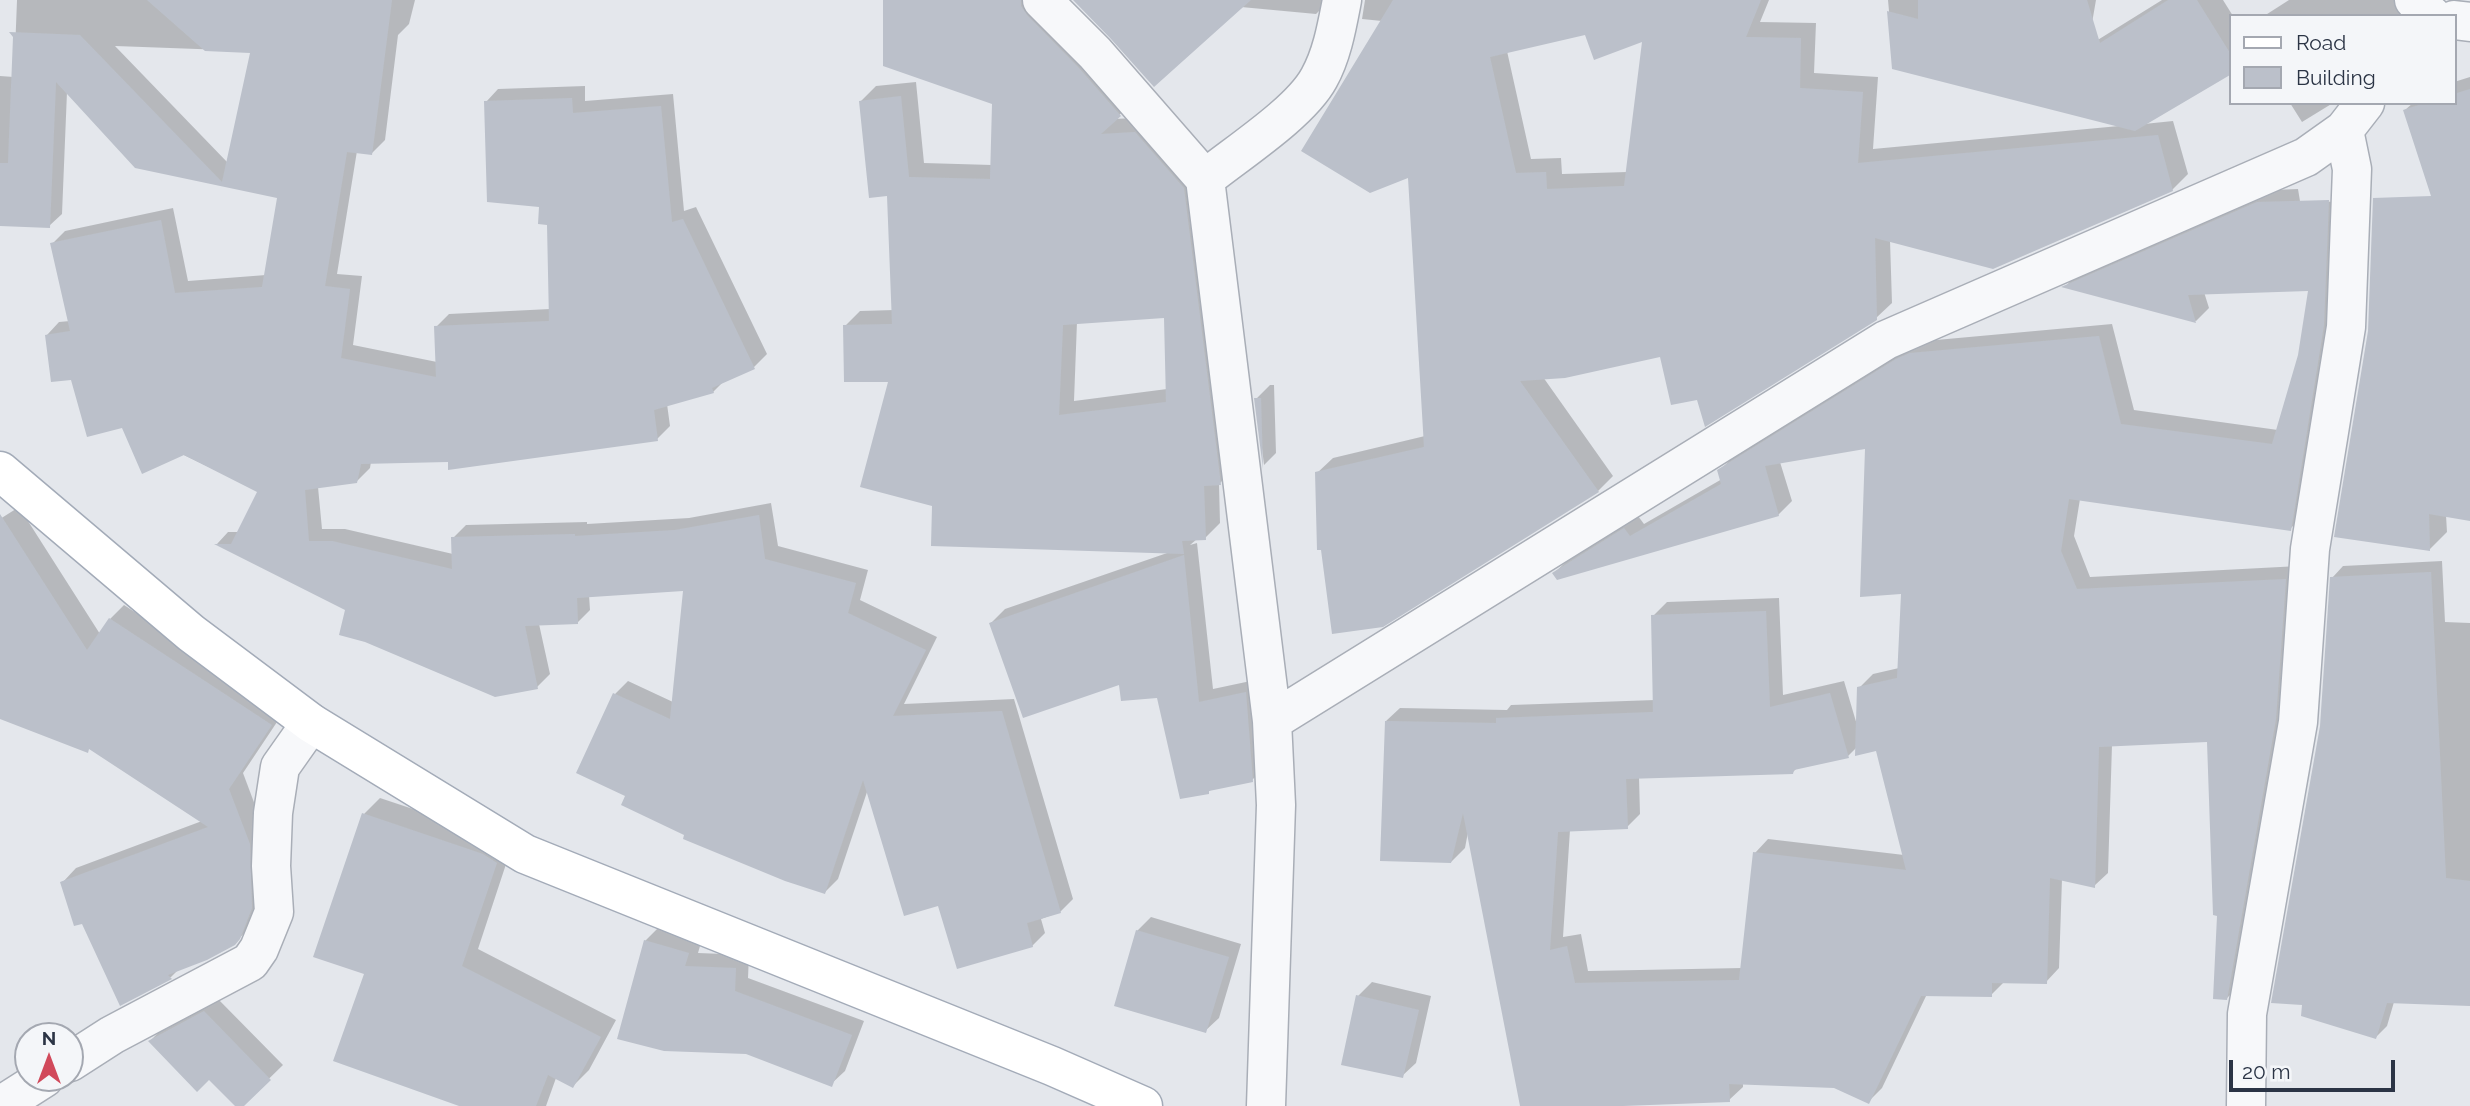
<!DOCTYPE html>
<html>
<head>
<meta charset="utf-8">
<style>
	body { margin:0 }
	#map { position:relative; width:2470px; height:1106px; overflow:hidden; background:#e4e7ec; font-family:Raleway,sans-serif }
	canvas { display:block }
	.legend { position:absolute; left:2229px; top:14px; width:228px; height:91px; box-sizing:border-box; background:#f4f6f9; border:2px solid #a4a8b1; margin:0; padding:9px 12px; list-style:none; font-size:21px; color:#2b3445 }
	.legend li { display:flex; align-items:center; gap:14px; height:35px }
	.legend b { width:35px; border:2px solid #a4a8b1 }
	.north { position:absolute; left:14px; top:1022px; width:70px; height:70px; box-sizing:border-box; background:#f4f6f9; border:2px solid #a4a8b1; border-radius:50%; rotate:0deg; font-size:19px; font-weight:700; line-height:28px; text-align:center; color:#2b3445 }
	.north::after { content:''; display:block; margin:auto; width:24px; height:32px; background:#d1495b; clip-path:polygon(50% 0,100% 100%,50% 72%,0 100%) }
	.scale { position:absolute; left:2229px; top:1060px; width:166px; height:32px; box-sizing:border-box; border:4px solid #2b3445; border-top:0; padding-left:9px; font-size:21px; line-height:24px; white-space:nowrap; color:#2b3445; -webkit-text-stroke:5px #f4f6f9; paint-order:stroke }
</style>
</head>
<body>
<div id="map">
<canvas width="2470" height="1106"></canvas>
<ul class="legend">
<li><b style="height:9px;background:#fff"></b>Road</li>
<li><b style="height:19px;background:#bbc0ca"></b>Building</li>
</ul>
<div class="north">N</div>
<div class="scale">20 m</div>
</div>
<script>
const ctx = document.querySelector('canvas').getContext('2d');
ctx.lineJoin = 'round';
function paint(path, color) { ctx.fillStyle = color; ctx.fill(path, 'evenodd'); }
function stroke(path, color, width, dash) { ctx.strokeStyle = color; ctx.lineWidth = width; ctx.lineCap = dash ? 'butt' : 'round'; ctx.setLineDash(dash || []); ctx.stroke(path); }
paint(new Path2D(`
	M17,0H415L409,24L398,35L385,140L372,153L357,151L337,274L362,276L353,345L437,362L436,327L449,314L550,309L548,223L541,206L486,102L498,89L585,86V101L673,94L684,211L696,207L767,354L754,367L724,381L713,392L667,404L670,426L657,439L450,460L371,462L370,468L356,482L318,487L322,529H345L453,554V538L466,525L587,522V524L689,518L771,503L778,546L868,570L860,600L937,637L904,704L1014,699L1073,899L1060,912L1041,919L1045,933L1032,946L940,904L868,789L838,879L825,892L687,834L627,796L615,694L628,681L673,702L685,589L589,595L590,610L577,623L539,624L550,674L537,687L347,609L217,544L228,532H239L259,491L123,426L72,378L47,335L59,322L70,321L52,244L65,231L173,208L188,281L266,275L279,197L136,166L67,92L62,214L49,226L0,224V76L14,77ZM115,46L252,51L228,163Z
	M884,0H1041L1135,100L1115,119L1150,117L1199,173L1235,468L1219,484L1220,523L1205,538L1197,539L1190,545L1197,543L1213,689L1260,679L1266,766L1252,780L1212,789L1208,792L1159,696L1121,682L991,623L1005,609L1170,552L934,505L890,380L845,326L860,311L894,310L888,194L861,101L876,86L916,82L924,163L992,165L993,103ZM1166,316L1167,389L1074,401L1077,322Z
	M1075,0H1330L1316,14L1241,7Z
	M1365,0H1769L1760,22L1816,23L1814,73L1878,77L1873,149L2119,126L1894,67L1888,0H2096L2088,46L2162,0H2223L2233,16H2230V73L2144,124L2173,121L2188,174L2172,190L1890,240L1892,303L1876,318L1698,398L1662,355L1543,377L1613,476L1598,491L1317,473L1333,458L1425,436L1409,176L1382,21L1362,19ZM1586,33L1644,39L1627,172L1562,174L1561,158L1531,159L1507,51Z
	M2289,0H2394L2404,16H2264Z
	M2470,77V169L2405,110L2413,103H2454V82Z
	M2290,103H2333L2302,122Z
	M2298,189L2300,201L2341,202L2337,310L2304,515L2290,529L2080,499L2074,536L2090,577L2299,566L2289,705L2240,985L2226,999L2219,915L2209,741L2112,745L2108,873L2094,886L2062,879L2059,968L2046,982L2005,981L1991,995L1927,994L1882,1088L1868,1102L1834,1086L1743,1083V1087L1729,1100L1594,1106H1521L1468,832L1465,848L1451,862L1386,721L1400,708L1507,710L1511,705L1655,700L1653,616L1667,602L1779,598L1783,695L1844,681L1857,725L1859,688L1873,674L1899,668L1902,592L1867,447L1780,462L1792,501L1778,515L1554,573L1568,560L1638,516L1644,524L1722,479L1719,471L1733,457L1912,346L1925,341L2112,324L2134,410L2278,430L2299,356L2310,289L2204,292L2209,308L2196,321L2065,287L2077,274L2272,190ZM1857,747L1877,749L1904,855L1768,839L1755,853L1742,968L1588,971L1581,934L1563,937L1570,830L1627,827L1640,814L1639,777L1793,772L1797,768L1848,756Z
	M2470,202V519L2446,515L2447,532L2430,549L2336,535Z
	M1270,385H1274L1276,453L1264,465L1256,399Z
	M19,507L100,634L110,619L124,605L285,710L243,773L264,829L266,892L249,928L234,944L179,969L171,977L121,1004L83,921L62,883L76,868L202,821L90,747L0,717V519Z
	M2442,561L2445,622L2470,623V1004L2394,1002L2387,1026L2376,1037L2321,726L2332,578L2343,566Z
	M380,798L500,838L512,846L478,949L616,1020L589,1070L573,1086L556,1078L546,1106H464L366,973L364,814Z
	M1151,917L1241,944L1219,1018L1205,1031L1137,931Z
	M659,927L702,939L698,953L749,955L748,978L864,1021L845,1071L831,1084L645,941Z
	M1372,982L1431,996L1416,1063L1402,1076L1358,996Z
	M218,999L283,1065L241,1106H237L209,1078L150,1041L164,1027Z`), '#0003');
paint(new Path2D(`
	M147,0H392L372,155L347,152L325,286L350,289L341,358L436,377L434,326L549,321L547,225L538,224L539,207L487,202L484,101L572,98L573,113L661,106L672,222L683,219L755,369L712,388L714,393L654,410L658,441L448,470V462L361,464L357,483L305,490L309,541H332L452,569L451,537L575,534V536L675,530L759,515L765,559L856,583L848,613L926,650L893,716L1002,711L1061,913L1027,923L1033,947L957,969L938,906L904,916L863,780L825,894L785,881L683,839L684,835L621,805L625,796L576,773L613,693L670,719L683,591L577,598L578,624L525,626L538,689L495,697L365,642L339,635L345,610L214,544H231L257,492L184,455L142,474L122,428L87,437L71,380L51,382L45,335L70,331L50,243L161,220L175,293L262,287L277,198L135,168L56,82L50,228L0,226V163H8L13,37L9,32L80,35L222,182L250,53L205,51Z
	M883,0H1021V6L1027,15L1079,68L1121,116L1101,134L1135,132L1184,188L1221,485L1204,486L1206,540L1182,541L1184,554L931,546L932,506L860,487L888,382H844L843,325L892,324L887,196L869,198L859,101L901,96L909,177L990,179L992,104L883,66ZM1164,318L1166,402L1059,415L1063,325Z
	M1073,0H1251L1154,87L1111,39Z
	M1393,0H1761L1746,37L1801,38L1800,88L1863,92L1858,163L2158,135L2173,191L1993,269L1875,238L1877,320L1705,427L1697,400L1671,405L1660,357L1565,378L1520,381L1599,492L1383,627L1332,634L1321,550H1317L1315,472L1424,447L1408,178L1370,193L1301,151ZM1585,35L1594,60L1642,42L1624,186L1547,189L1546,172L1516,173L1490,57Z
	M1918,0H2087L2100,43L2168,0H2197L2230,53V75L2135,131L1892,69L1887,11L1918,19Z
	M2470,89V521L2429,514L2430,551L2334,537L2368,331L2373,198L2431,196L2403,110L2425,103H2454V94Z
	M2329,200L2324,325L2291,531L2069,499L2061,551L2077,589L2286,579L2276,719L2227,1000L2213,999L2217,916L2213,915L2207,742L2099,747L2095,888L2050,878L2047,984L1992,983V997L1921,996L1869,1104L1834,1088L1729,1084L1730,1102L1623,1106H1520L1463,813L1451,863L1380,861L1385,721L1496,723V718L1653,712L1651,615L1766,611L1770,707L1830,693L1849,758L1794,770L1793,774L1626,779L1628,829L1558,832L1550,950L1567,946L1575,983L1739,980L1753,852L1906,870L1876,751L1855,756L1857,687L1897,678L1901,594L1860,597L1865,449L1765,466L1779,516L1557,580L1552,573L1624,528L1630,536L1721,484L1717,470L1896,359L1910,353L2099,336L2121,424L2272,444L2298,355L2308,291L2188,295L2196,323L2061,287L2257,202Z
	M1254,398H1261L1263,469Z
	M0,514L87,650L109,618L272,725L229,789L250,844L252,908L240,939L235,945L207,960L168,975L172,979L120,1006L82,924L74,926L60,882L208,827L89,749L88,753L0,719Z
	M1184,555L1199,702L1246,692L1253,782L1209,791V794L1180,799L1157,698L1121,701L1119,685L1023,718L989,623Z
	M2431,572L2446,878L2470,881V1006L2387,1003L2376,1039L2301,1016L2302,1005L2271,1003L2320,726L2330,577Z
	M362,813L483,854L497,863L462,966L601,1037L573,1088L548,1075L536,1106H459L333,1061L364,974L313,957Z
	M1136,930L1229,957L1206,1033L1114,1006Z
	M644,940L689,953L685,966L736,968L735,991L852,1035L832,1087L746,1054L664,1051L617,1039Z
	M1356,995L1419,1010L1403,1078L1341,1065Z
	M204,1011L271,1080L244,1106H235L209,1080L197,1092L148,1041Z`), '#bbc0ca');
const minor = new Path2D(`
	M1042,0L1095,53L1205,179L1272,721L1276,805L1266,1106
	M2414,0L2432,16
	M2454,20L2470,22
	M1205,179C1237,153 1300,113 1319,78C1332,55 1337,26 1342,0
	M1272,721L1886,340L2306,157L2344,130L2365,103
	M70,1062L112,1035L250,962L259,949L274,912L271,866L273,813L280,767L311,723
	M0,1106L44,1078
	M2246,1106L2247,1014L2298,722L2310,549L2346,327L2352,169L2344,130`);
const major = new Path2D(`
	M0,471L191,633L311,723L525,854L1052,1066L1143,1106`);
stroke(minor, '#a9aeb7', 41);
stroke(major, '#a3abb8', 41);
stroke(minor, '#f7f8fa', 38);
stroke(major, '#fff', 38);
</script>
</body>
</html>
